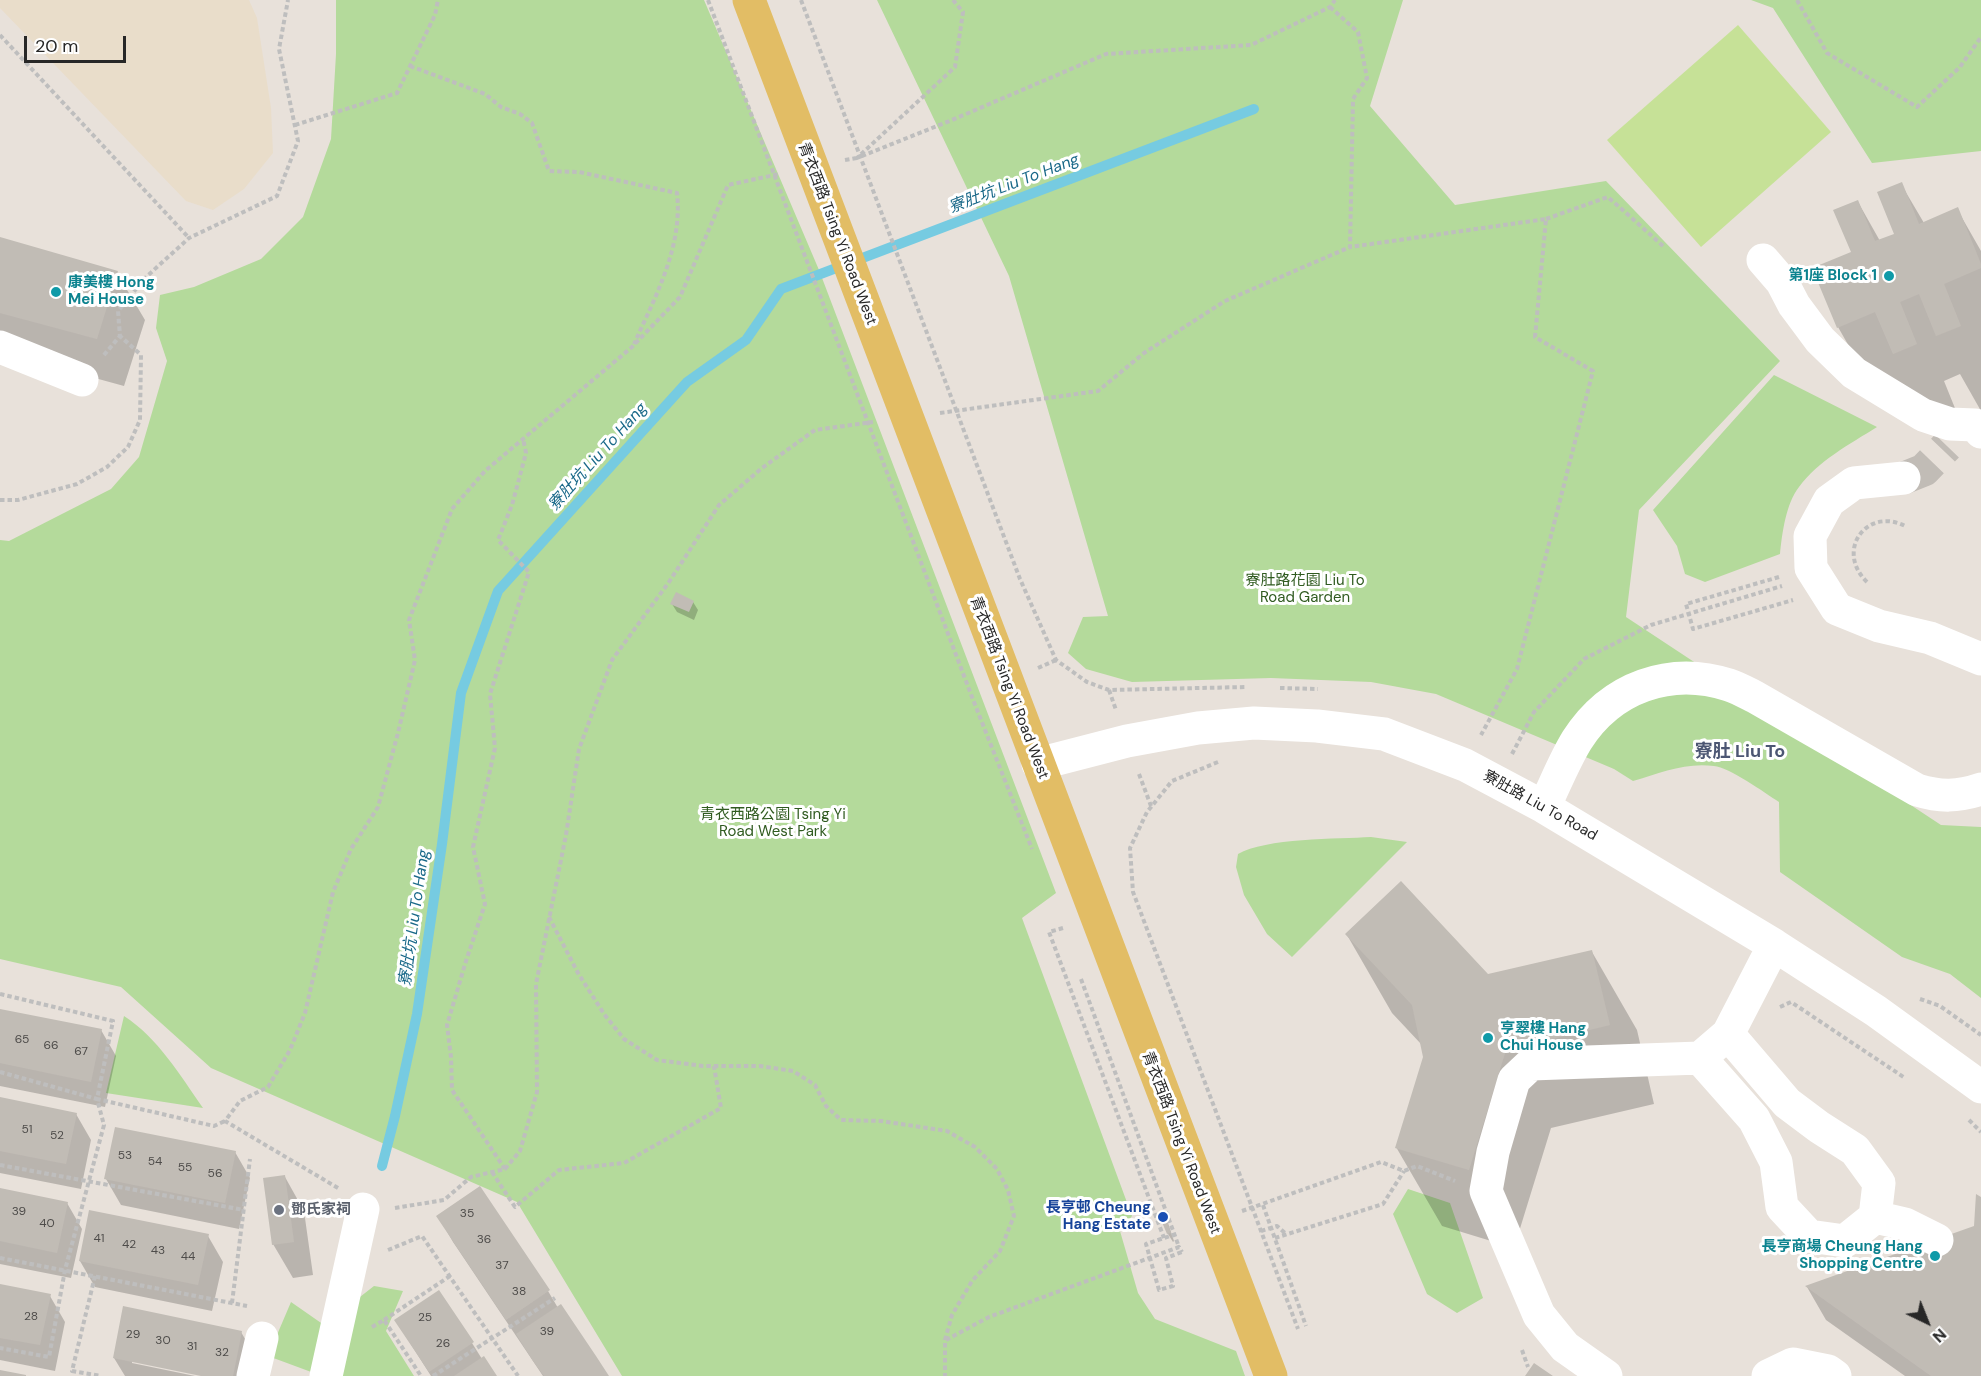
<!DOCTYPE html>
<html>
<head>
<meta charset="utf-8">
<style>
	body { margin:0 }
	#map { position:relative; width:1981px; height:1376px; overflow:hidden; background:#e8e1da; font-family:"DM Sans",sans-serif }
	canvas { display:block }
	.north { position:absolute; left:1897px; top:1292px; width:60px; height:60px; -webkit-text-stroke:4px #fff; paint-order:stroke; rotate:137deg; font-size:16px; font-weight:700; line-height:24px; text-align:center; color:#272727 }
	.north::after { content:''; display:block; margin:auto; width:21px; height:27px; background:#272727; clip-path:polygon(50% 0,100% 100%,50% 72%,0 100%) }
	.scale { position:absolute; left:24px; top:36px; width:102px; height:27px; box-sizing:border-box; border:3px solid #272727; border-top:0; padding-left:8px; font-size:18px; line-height:21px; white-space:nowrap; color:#272727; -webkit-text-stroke:4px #fff; paint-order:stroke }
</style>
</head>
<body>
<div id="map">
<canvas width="1981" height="1376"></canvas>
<div class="north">N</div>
<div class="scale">20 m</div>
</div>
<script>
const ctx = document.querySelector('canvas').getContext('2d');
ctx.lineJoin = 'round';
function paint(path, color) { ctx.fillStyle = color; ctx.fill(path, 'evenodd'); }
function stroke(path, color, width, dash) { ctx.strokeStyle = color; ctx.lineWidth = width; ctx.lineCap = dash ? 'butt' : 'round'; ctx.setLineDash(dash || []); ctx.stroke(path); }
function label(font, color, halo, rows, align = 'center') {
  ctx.font = font + ' "DM Sans","Noto Sans TC",sans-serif'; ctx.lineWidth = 6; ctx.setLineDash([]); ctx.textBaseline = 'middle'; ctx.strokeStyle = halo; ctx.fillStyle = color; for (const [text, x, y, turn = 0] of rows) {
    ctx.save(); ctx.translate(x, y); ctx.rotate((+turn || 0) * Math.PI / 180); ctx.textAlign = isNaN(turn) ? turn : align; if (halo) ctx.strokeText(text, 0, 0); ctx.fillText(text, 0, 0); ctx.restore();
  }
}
paint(new Path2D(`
	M0,0H249L257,18L271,108L273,153L244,189L213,210L186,201L0,8Z`), '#e9ddca');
paint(new Path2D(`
	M336,0H704L819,270L1056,893L1022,918L1132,1216L1120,1231L1138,1293L1155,1319L1236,1351L1245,1376H622L517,1202L211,1068L121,987L0,959V540L9,541L111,489L139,457L167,361L156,328L160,295L194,287L261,259L303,217L331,139L336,54Z
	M877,0H1403L1370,106L1455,205L1606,181L1780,361L1639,510L1626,617L1941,825L1981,827V998L1950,974L1902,957L1780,872L1779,802C1765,793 1729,767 1714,766C1686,762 1660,773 1633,781L1614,769L1436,694L1371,682L1271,678L1132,682L1086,669L1068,653L1083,617L1108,616L1009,276Z
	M1751,0H1981V151L1872,163L1773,8Z
	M1774,375L1877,427C1850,444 1818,461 1799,487C1786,503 1782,534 1780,554L1705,582L1685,574L1677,546L1653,510Z
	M1371,837L1407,842L1292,957L1267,934L1244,895L1236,867L1238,854C1265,838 1338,839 1371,837Z
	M124,1016C158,1038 180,1075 203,1108L106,1093Z
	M1408,1189L1450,1203L1483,1298L1457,1313L1427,1294L1393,1214Z
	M374,1286L403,1291L386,1331L414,1376H322L268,1356L291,1302L324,1325Z`), '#b4da9b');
paint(new Path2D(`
	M1738,25L1831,132L1701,247L1607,140Z`), '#c6e197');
paint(new Path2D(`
	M1901,184L1924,223L1957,209L1981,251V411L1960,374L1944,381L1961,423L1883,406L1838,327L1853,253L1858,202L1880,241L1896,234Z
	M0,239L117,273L145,320L124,386L0,352Z
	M693,602L698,610L694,620L677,612L672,604Z
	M1347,935L1488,976L1592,952L1637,1030L1654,1104L1551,1128L1514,1248L1442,1226L1396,1147L1424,1057L1421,1044L1392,1013Z
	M0,1010L101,1030L116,1056L105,1107L0,1086Z
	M0,1099L76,1114L91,1140L81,1189L0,1173Z
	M235,1152L250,1178L239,1229L121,1205L106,1179Z
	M285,1177L304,1211L313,1275L293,1278L273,1244Z
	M0,1189L67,1203L82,1229L71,1278L0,1264Z
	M1981,1199V1376H1905L1826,1320L1807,1287L1976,1227Z
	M1163,1215L1168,1223L1174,1241L1173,1242L1168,1234Z
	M438,1216L548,1291L558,1308L607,1376H543L453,1242Z
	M208,1236L223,1262L212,1311L95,1287L80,1261Z
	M0,1286L50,1296L65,1322L55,1371L0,1360Z
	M396,1321L472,1343L482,1359L495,1376H431Z
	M241,1332L256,1358L253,1376H210L132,1360V1363L195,1376H125L114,1358Z`), '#0003');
stroke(new Path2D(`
	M382,1166L395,1116L417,1014L442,844L461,693L498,591L687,382L746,340L781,289L1254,109`), '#76cbe1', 10);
paint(new Path2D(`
	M1902,182L1919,224L1958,207L1981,264V268L1944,284L1961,326L1936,336L1919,294L1900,302L1917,344L1893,354L1875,312L1837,328L1812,268L1851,252L1833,210L1858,200L1875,241L1894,234L1877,192Z
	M0,237L118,271L97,339L0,313Z
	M676,592L694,601L689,612L670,604Z
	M1401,881L1488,974L1592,950L1610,1025L1506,1050L1469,1170L1395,1148L1423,1057L1412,1005L1345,934Z
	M0,1009L102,1029L91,1082L0,1063Z
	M0,1097L77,1113L66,1164L0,1151Z
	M115,1127L236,1151L225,1203L104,1179Z
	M285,1175L294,1242L272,1245L263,1178Z
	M480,1186L550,1290L506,1320L436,1216Z
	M0,1188L68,1202L57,1253L0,1241Z
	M1976,1194L1981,1197V1376H1931L1805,1286L1974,1226Z
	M89,1210L209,1234L198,1285L79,1261Z
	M1164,1213L1171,1233L1167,1234L1159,1215Z
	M0,1284L51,1294L40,1345L0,1338Z
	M439,1290L474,1342L429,1372L394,1320Z
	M561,1304L596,1356L609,1376H544L533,1361L516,1334Z
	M123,1306L242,1331L233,1376H201L113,1358Z
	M484,1356L497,1376H454Z
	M1534,1363L1553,1376H1525Z
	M0,1370L26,1375V1376H0Z`), '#c1bcb5');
stroke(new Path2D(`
	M1904,478L1924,470L1947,446`), '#c1bcb6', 33, [33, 16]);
stroke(new Path2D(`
	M708,0L972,697L1032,849
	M801,0L1020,579L1056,660L1087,682L1109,690L1246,687
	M953,0L963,12L955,67L857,158L952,120L1106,54L1251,45L1330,7L1335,0
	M1797,0L1827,53L1917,107L1960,67L1981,37
	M1330,7L1358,32L1367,78L1353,99L1350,247L1546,219L1535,337L1593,371L1517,669L1481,735
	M0,35L189,238
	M410,66L485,94L501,107L520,114L532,123L549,171L579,172L677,193C683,247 655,297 634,344
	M295,125L397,93L435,15L438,0
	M845,160L857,158
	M1546,219L1608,197L1663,246
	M104,355L120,336L118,311L145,278L189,238L277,196L298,141L279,49L288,0
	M940,413L1098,391L1144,353L1225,301L1350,247
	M0,500H18L77,484L107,467L128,447L140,420L141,355L120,336
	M1779,577L1686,604L1693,629L1793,600
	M1867,582C1834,550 1868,505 1907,527
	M1038,668L1056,660
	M1280,688L1318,689
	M1109,690L1116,710
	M1512,754L1534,712L1584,659L1651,625L1782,586
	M1218,762L1172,781L1147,812L1130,848L1133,892L1298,1329
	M1139,774L1151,806
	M549,917L578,973L604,1014L624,1039L657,1060L703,1066H760L793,1071L815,1085L826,1106L841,1120L881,1121L947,1131L975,1147L997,1169L1008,1190L1014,1216L1000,1251L972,1281L952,1315L945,1340V1376
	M1063,928L1049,932L1164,1238
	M1081,979L1179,1247
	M0,994L113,1021L97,1099L214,1126L225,1121
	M1920,999L1940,1006L1981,1035
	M1780,1007L1791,1002L1905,1078
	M0,1072L97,1099L104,1125L65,1270L49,1357L0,1348
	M1969,1120L1981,1132
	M0,1165L244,1210
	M505,1169L452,1090L451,1057L447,1025L466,961L485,904L473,847L495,748L490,694L529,572L498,540L512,505L526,453L523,438
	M492,1172L515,1207L559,1170L624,1163L721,1108L714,1066
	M338,1188L225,1121L240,1101L268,1087L290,1050L305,1013L333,892L351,849L378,807L398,733L415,660L409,620L452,509L485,471L632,347L680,297L728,185L779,174
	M1263,1205L1306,1326
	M395,1208L444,1200L471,1177L505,1169L520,1151L537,1092L536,984L566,835L579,749L612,660L669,582L719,505L762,468L815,430L873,422
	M1242,1211L1381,1162L1404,1171L1417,1166L1455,1181
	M1261,1231L1277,1226L1286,1234
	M1176,1234L1146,1244L1159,1290L1173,1286L1166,1258L1182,1252
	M1275,1238L1383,1204L1404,1171
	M388,1250L422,1236L518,1376
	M0,1258L247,1306
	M95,1276L72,1371L101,1376
	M232,1303L250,1159
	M384,1320L450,1276
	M372,1327L384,1320L421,1376
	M946,1340L989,1317L1179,1247L1182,1252
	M1522,1350L1528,1367
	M433,1376L555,1298`), '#bebebe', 4, [4.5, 3]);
stroke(new Path2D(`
	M1763,260L1782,282L1794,305L1820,340L1854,373L1923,415L1950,424L1975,425L1981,432
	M0,347L82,380
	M1904,478L1854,483L1829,501L1810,536L1811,568L1837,609L1879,626L1930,638L1981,659
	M1038,764L1127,741L1198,728L1254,723L1317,726L1384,734L1465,765L1544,807L1774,945L1876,1011L1981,1087
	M1544,807C1555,785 1564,761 1577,740C1611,687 1670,666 1729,685C1738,688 1747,693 1755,697L1917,790C1940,797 1958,797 1981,789
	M1700,1058L1754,1119L1776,1162L1782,1207L1809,1236L1845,1241L1875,1217L1879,1183L1855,1150L1819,1127L1787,1103L1728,1034
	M1875,1217L1905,1224L1937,1240
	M253,1376L262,1338
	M326,1376L363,1209
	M1606,1376L1565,1347L1539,1315L1486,1191L1493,1152L1514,1080L1531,1064L1700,1058L1728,1034L1774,945
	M1768,1376L1793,1364L1828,1371L1835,1376`), '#fff', 33);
stroke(new Path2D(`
	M749,0L1271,1376`), '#e2bd65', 33);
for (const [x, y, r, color] of [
	[1889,276,6,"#0f9aa8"],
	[56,292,6,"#0f9aa8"],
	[1488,1038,6,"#0f9aa8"],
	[279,1210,6,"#6b7280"],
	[1163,1217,6,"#1a4fb4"],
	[1935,1256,6,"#0f9aa8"]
]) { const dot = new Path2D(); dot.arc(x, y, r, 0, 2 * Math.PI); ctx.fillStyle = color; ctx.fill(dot); stroke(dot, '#fff', 2); }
label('12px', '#4e4c4a', null, [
	["65",22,1040],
	["66",51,1046],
	["67",81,1052],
	["51",27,1130],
	["52",57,1136],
	["53",125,1156],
	["54",155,1162],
	["55",185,1168],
	["56",215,1174],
	["39",19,1212],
	["35",467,1214],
	["40",47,1224],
	["41",99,1239],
	["36",484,1240],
	["42",129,1245],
	["43",158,1251],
	["44",188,1257],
	["37",502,1266],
	["38",519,1292],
	["28",31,1317],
	["25",425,1318],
	["39",547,1332],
	["29",133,1335],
	["30",163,1341],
	["26",443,1344],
	["31",192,1347],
	["32",222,1353]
]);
label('15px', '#272727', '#fff', [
	["青衣西路 Tsing Yi Road West",837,234,69],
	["青衣西路 Tsing Yi Road West",1009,688,69],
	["寮肚路 Liu To Road",1540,806,29],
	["青衣西路 Tsing Yi Road West",1181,1143,69]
]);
label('bold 15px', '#0d838f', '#fff', [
	["第1座 Block 1",1877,276],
	["康美樓 Hong",68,283,"left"],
	["Mei House",68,300,"left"],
	["亨翠樓 Hang",1500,1029,"left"],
	["Chui House",1500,1046,"left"],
	["長亨商場 Cheung Hang",1923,1247],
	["Shopping Centre",1923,1264]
], 'right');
label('15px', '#305b20', '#fff', [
	["寮肚路花園 Liu To",1305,581],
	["Road Garden",1305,598],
	["青衣西路公園 Tsing Yi",773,815],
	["Road West Park",773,832]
]);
label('bold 15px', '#164399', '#fff', [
	["長亨邨 Cheung",1151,1208],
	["Hang Estate",1151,1225]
], 'right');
label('bold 15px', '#5b616d', '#fff', [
	["鄧氏家祠",291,1210]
], 'left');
label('italic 16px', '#1a6989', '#fff', [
	["寮肚坑 Liu To Hang",1014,184,-21],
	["寮肚坑 Liu To Hang",598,457,-48],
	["寮肚坑 Liu To Hang",415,918,-82]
]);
label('bold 18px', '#4c5673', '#fff', [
	["寮肚 Liu To",1740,752]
]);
</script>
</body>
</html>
